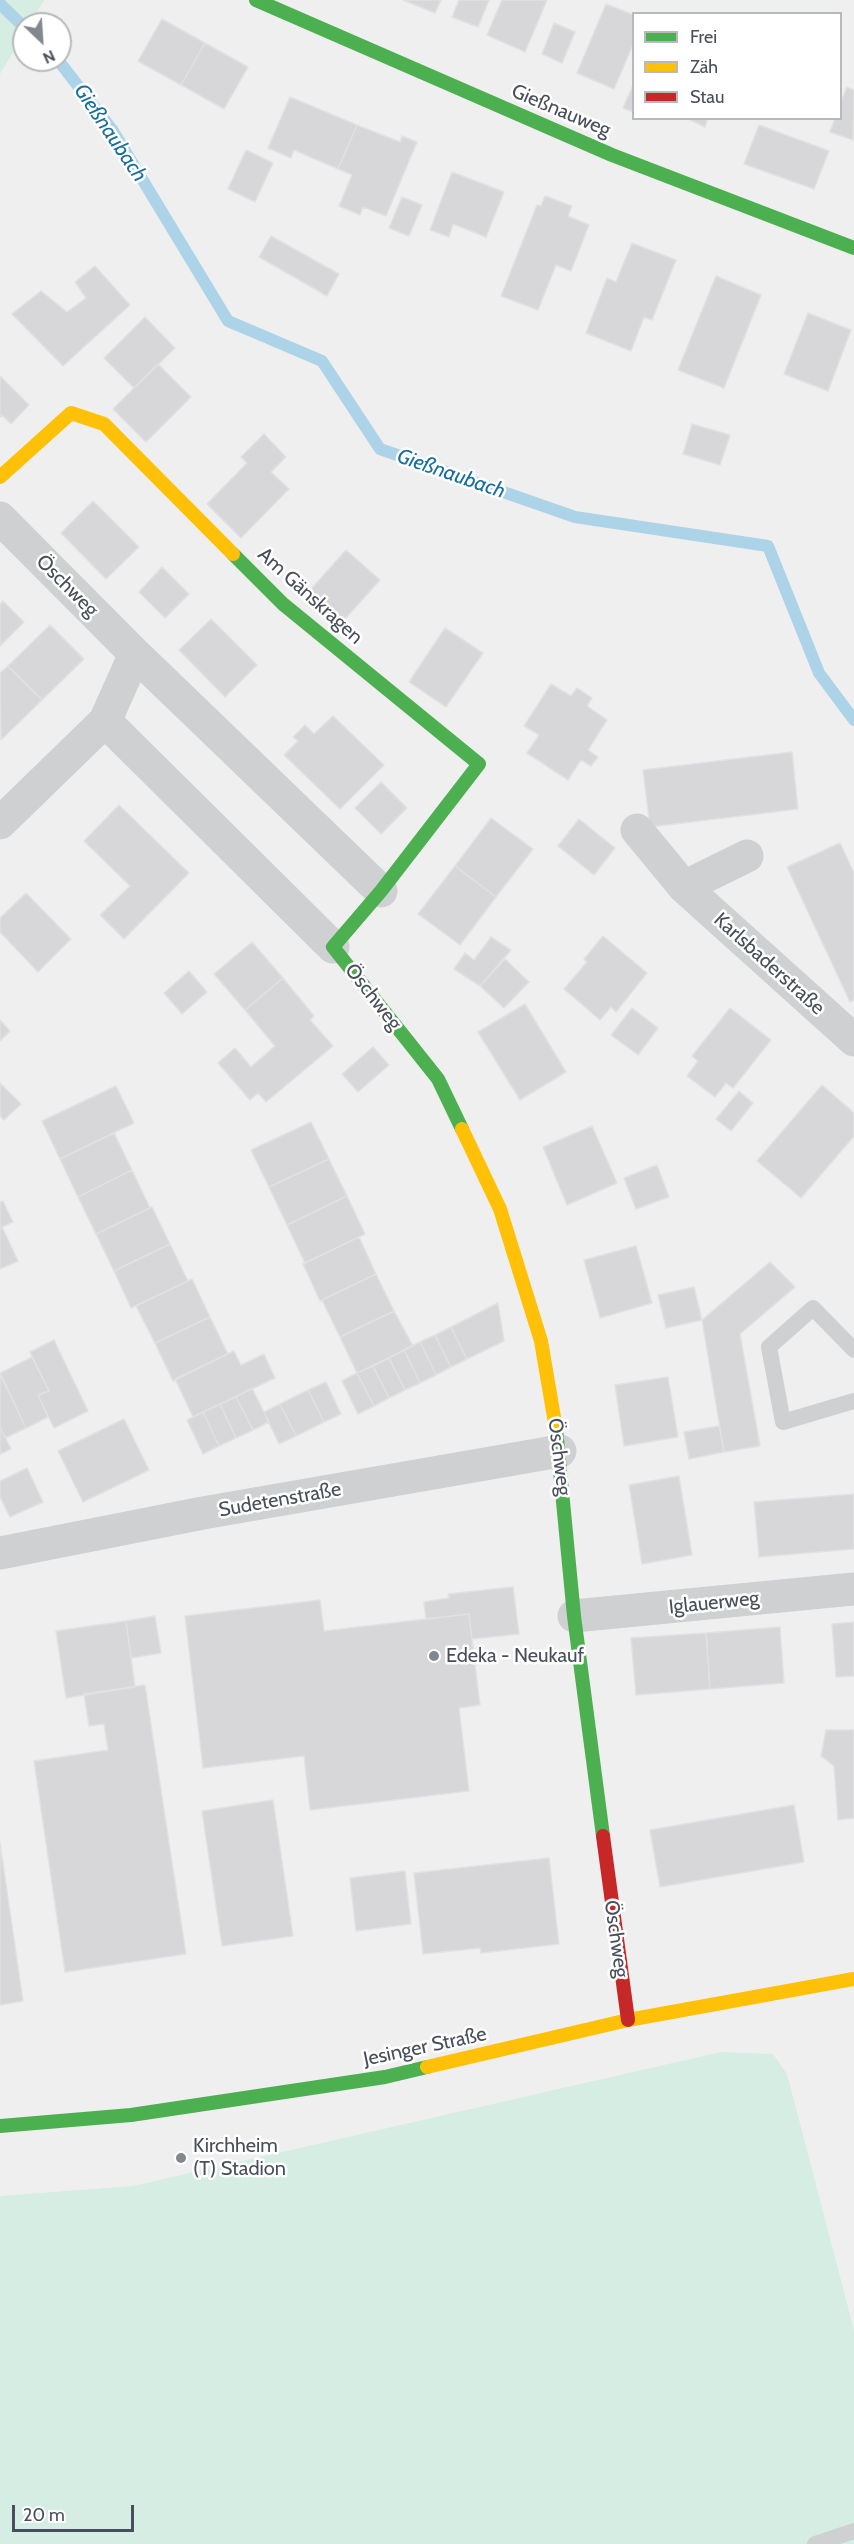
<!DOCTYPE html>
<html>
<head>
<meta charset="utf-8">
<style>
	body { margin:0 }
	#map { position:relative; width:854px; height:2544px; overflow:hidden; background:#f0efef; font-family:Cabin,sans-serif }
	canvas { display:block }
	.legend { position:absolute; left:632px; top:12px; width:210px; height:108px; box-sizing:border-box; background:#fff; border:2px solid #b6b9bd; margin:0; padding:8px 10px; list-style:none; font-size:18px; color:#484f5a }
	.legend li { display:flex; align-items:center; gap:12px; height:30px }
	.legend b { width:30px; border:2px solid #b6b9bd }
	.north { position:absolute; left:12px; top:12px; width:60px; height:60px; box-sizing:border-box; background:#fff; border:2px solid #b6b9bd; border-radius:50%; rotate:155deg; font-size:16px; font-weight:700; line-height:24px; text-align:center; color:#484f5a }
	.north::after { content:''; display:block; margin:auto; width:21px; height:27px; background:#83878e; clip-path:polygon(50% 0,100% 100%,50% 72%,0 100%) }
	.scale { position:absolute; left:12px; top:2505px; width:122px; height:27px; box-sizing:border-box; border:3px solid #484f5a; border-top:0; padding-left:8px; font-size:18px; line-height:21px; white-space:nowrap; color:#484f5a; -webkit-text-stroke:4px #fff; paint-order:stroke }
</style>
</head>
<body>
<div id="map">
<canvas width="854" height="2544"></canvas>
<ul class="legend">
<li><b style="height:8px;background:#4caf50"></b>Frei</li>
<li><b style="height:8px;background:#ffc107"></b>Zäh</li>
<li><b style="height:8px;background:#c62828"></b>Stau</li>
</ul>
<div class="north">N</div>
<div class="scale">20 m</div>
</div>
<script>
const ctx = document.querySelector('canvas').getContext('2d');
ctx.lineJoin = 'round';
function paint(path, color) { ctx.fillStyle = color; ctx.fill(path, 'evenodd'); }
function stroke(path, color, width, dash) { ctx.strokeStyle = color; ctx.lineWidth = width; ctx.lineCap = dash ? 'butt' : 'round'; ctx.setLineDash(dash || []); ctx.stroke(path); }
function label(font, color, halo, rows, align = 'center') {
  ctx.font = font + ' Cabin,sans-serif'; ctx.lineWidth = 5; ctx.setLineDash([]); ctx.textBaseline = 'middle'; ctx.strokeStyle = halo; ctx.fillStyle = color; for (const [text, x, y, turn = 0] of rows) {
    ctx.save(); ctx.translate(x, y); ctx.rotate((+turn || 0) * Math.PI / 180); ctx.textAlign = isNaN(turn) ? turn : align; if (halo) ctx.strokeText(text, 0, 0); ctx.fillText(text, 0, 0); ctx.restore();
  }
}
paint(new Path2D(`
	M0,0H44L30,24H24V34L0,74Z
	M721,2052L773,2054L787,2074L854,2330V2544H0V2196L133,2186Z`), '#d5ede2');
stroke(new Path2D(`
	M0,4L24,27
	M58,60L113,131L228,321L322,361L380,449L575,517L768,546L819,673L854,720`), '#add3e8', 12);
const building = new Path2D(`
	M403,0H441L435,13Z
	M459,0H489L478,27L452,17Z
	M502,0H547L525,52L487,35Z
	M606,4L634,15V42L614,89L577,73Z
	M162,19L205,43L181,85L138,61Z
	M554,23L575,32L562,63L542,54Z
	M205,43L248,67L224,109L181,85Z
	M634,83V112L623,108Z
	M847,87L854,90L853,140L830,132L835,118H840V104Z
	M290,97L357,125L338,169L294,150L291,158L268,148Z
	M686,118H708L705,127Z
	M357,125L400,142L402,136L417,142L386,216L363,207L360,215L339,206L352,175L338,169Z
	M759,125L829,151L814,189L744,164Z
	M246,150L273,163L255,202L228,189Z
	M452,172L504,192L486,237L453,224L449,237L430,230Z
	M545,196L572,206L568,216L589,225L571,271L556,265L538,310L501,296L537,205L541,206Z
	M402,197L422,205L409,236L389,228Z
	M271,236L339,274L327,296L259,257Z
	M632,243L676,260L652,320L644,317L631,351L586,333L607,278L616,282Z
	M95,266L130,305L63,366L12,314L41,291L67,312L86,298L75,282Z
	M716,276L761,295L724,388L678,370Z
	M808,313L851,330L828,391L784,374Z
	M145,317L175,348L134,388L104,358Z
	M158,364L191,397L146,442L113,409Z
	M0,376L29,405L11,424L2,415L0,417Z
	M692,424L730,435L720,465L683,454Z
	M264,434L286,457L271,472L289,489L241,538L207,504L247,463L241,457Z
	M93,501L139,547L106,579L61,533Z
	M346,550L380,580L337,628L303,598Z
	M162,567L189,594L165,618L139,592Z
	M3,601L24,622L0,646V604Z
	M211,619L257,665L225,697L179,650Z
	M50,625L84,659L42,700L8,666Z
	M445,628L483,653L446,707L409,682Z
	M8,666L42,700L1,740L0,673Z
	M551,684L571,696L577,688L592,698L587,706L607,720L588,750L598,757L591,766L581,760L568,780L527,753L539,735L524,726Z
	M333,716L384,765L340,809L284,755L298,741L293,737L305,725L314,734Z
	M792,752L798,809L650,827L643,770Z
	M381,782L407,808L381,834L355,808Z
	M119,805L189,873L124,939L100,915L130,886L84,841Z
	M491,818L533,849L496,897L455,866Z
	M579,819L615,848L594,875L558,846Z
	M840,843L854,873V1000L850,1002L787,867Z
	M455,866L496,897L460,945L418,914Z
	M26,893L71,939L38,972L0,932V918Z
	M603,936L647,973L616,1012L611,1007L600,1020L564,989L587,962L584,959Z
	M491,937L511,950L480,986L454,969L465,953L474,960Z
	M252,942L283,978L245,1010L214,974Z
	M505,959L529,982L504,1008L480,986Z
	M189,971L207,992L182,1014L164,993Z
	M283,978L314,1016L310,1020L333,1046L266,1102L258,1093L250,1100L218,1063L235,1048L251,1067L275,1046L245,1010Z
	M525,1004L566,1072L520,1100L478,1032Z
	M632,1008L658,1028L638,1055L611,1035Z
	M730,1008L771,1040L733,1088L726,1083L715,1097L687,1076L698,1061L692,1056Z
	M0,1020L10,1031L0,1041Z
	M373,1047L389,1065L358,1092L342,1074Z
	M0,1083L21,1104L4,1120L0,1116Z
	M822,1085L854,1113V1136L801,1198L757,1161Z
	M116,1086L134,1123L60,1159L42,1121Z
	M739,1091L753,1103L731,1131L716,1119Z
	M311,1122L329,1159L269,1187L251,1150Z
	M592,1126L617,1183L567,1205L543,1147Z
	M114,1133L132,1170L78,1197L60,1159Z
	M329,1159L347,1196L287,1225L269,1187Z
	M657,1165L669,1197L636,1209L624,1178Z
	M132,1170L150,1208L96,1234L78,1197Z
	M347,1196L365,1234L305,1263L287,1225Z
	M3,1201L13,1222L2,1227L18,1261L0,1269V1202Z
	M152,1207L170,1244L114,1271L96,1234Z
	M359,1237L376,1274L320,1301L303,1264Z
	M170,1244L188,1281L131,1308L114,1271Z
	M636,1246L652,1303L600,1318L584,1260Z
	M770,1262L795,1287L740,1334L760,1446L724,1452L702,1320Z
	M376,1274L394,1311L340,1337L322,1300Z
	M192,1279L210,1317L155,1343L136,1306Z
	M694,1287L702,1320L666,1328L658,1295Z
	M498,1303L504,1341L467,1359L451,1327Z
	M394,1311L413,1346L357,1373L340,1337Z
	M210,1317L228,1354L173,1381L155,1343Z
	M451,1327L467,1359L451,1367L435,1335Z
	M435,1335L451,1367L436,1375L420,1342Z
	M54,1340L88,1411L54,1428L38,1395L49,1391L30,1352Z
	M420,1342L436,1375L420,1383L404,1350Z
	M404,1350L420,1383L405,1390L389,1358Z
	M234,1351L241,1365L264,1354L275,1378L193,1417L175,1379Z
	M32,1357L49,1391L38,1395L48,1417L26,1428L0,1373Z
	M389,1358L405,1390L389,1398L373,1366Z
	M373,1366L389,1398L374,1406L357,1373Z
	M357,1373L374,1406L358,1414L342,1381Z
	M0,1374L26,1428L5,1438L0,1427Z
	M668,1377L678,1437L624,1446L615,1385Z
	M326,1382L341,1414L324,1422L308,1390Z
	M252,1388L269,1422L253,1430L236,1397Z
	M308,1390L324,1422L296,1436L280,1404Z
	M236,1397L253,1430L236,1438L220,1404Z
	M220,1404L236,1438L219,1446L203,1412Z
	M280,1404L296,1436L279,1444L264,1412Z
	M203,1412L219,1446L203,1454L187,1420Z
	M124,1419L149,1470L83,1502L58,1451Z
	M719,1426L724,1452L689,1459L684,1432Z
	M0,1427L11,1449L0,1454Z
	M27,1468L43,1502L10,1517L0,1497V1481Z
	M679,1476L692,1555L642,1564L629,1485Z
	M854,1494V1549L759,1557L754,1502Z
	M513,1587L519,1634L472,1639L469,1614L426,1619L424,1602L449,1598L448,1594Z
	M320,1600L324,1631L469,1614L480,1705L459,1708L469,1791L310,1810L304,1756L203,1768L185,1616Z
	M155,1616L161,1653L131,1658L126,1621Z
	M126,1621L135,1687L66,1698L56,1631Z
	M854,1622V1676L836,1677L832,1624Z
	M780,1627L784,1683L710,1689L706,1633Z
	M706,1633L710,1689L636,1695L631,1638Z
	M145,1685L186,1954L65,1972L34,1761L108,1750L104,1724L89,1726L84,1694Z
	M826,1730H854V1818L838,1820L834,1766L821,1756Z
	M273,1800L293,1936L222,1946L202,1811Z
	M794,1805L804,1862L660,1887L650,1830Z
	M0,1843L23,2001L0,2005Z
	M549,1858L559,1944L481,1953L480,1948L423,1954L414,1873Z
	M405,1871L411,1924L356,1931L350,1878Z`);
paint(building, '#d7d7d9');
stroke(building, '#e1e1e2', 1.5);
stroke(new Path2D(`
	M854,1350L813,1308L769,1347L783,1422L854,1401
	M815,2544L854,2531`), '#ced0d2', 16);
stroke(new Path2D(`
	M0,518L135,654L381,891
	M105,721L333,947
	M0,823L105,721L135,654
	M637,830L684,887L854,1040
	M684,887L747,856
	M0,1553L203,1513L560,1451
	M574,1616L854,1589`), '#ced0d2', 33);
stroke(new Path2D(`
	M256,0L612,155L854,248
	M233,554L283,604L479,764L381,891L333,947L438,1079L462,1129
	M556,1429L574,1616L603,1836
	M0,2126L131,2115L385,2077L427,2067`), '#4caf50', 14);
stroke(new Path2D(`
	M0,477L71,413L104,424L233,554
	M462,1129L500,1209L541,1341L556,1429
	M427,2067L628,2020L854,1979`), '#ffc107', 14);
stroke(new Path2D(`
	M603,1836L628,2020`), '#c62828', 14);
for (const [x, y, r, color] of [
	[434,1656,6,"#83878e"],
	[181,2158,6,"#83878e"]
]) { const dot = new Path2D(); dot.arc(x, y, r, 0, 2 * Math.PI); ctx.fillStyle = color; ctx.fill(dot); stroke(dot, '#fff', 2); }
label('20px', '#484f5a', '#fff', [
	["Gießnauweg",561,111,23],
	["Öschweg",67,586,45],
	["Am Gänskragen",310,596,42],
	["Karlsbaderstraße",769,964,42],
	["Öschweg",373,997,52],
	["Öschweg",559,1457,83],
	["Sudetenstraße",280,1500,-10],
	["Iglauerweg",714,1603,-6],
	["Öschweg",616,1939,82],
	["Jesinger Straße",425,2047,-12]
]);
label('20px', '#484f5a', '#fff', [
	["Edeka - Neukauf",446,1656],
	["Kirchheim",193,2146],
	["(T) Stadion",193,2169]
], 'left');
label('italic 21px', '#176f9e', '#fff', [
	["Gießnaubach",110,133,56],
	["Gießnaubach",451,474,19]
]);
</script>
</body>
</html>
